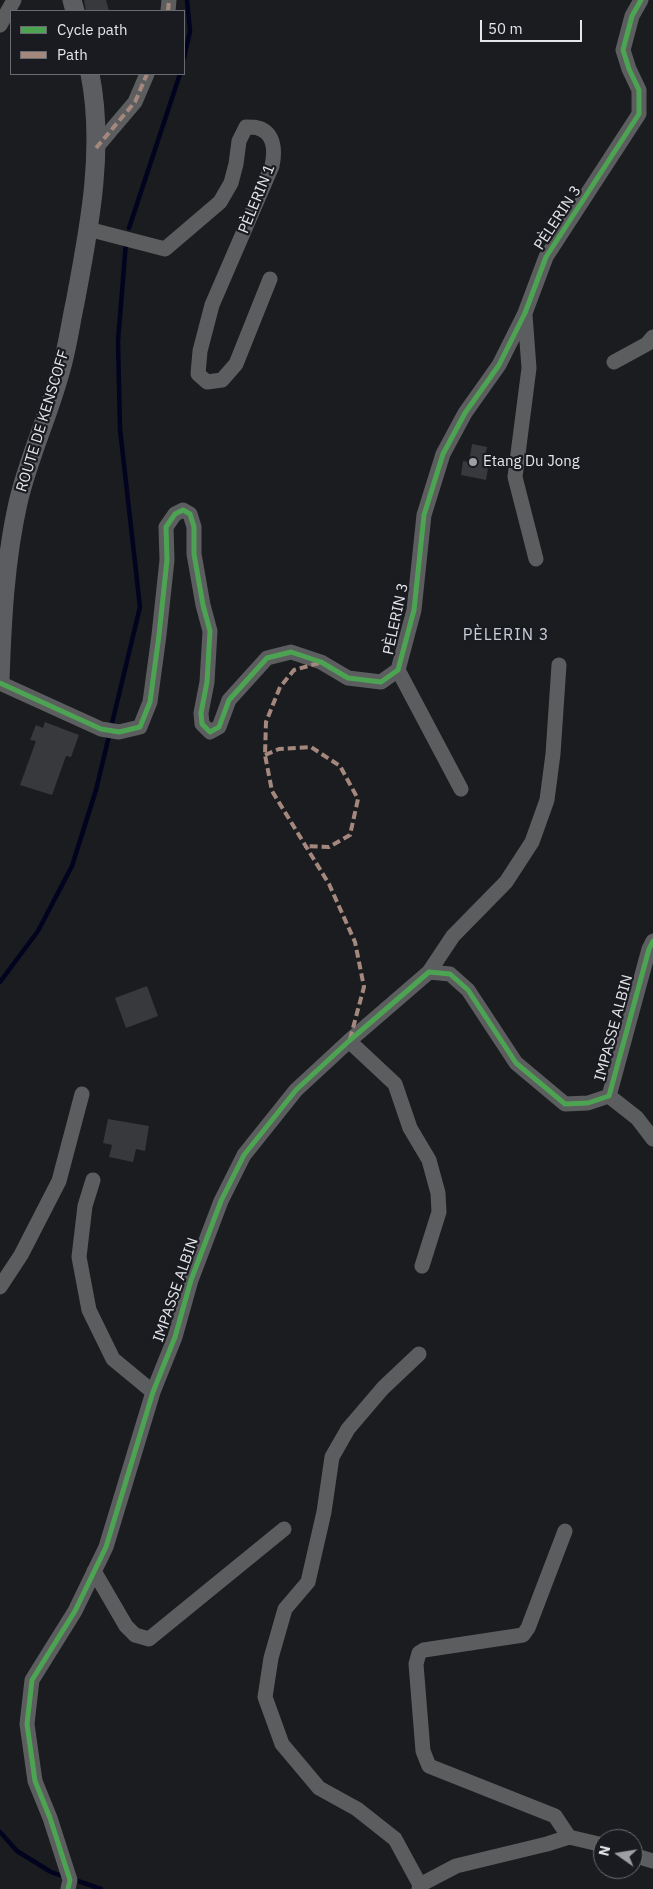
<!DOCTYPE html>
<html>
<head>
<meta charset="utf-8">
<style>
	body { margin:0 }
	#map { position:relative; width:653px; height:1889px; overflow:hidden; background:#1b1c1f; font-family:"IBM Plex Sans",sans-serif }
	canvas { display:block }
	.legend { position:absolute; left:10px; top:10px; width:175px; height:65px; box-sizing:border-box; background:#191b21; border:1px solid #6a6c71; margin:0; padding:6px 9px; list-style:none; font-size:15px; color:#e4e6ea }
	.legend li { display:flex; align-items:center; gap:10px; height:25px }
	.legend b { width:25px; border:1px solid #6a6c71 }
	.north { position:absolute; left:593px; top:1829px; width:50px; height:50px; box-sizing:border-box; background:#191b21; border:1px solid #6a6c71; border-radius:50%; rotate:283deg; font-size:14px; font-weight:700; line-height:20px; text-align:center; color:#e4e6ea }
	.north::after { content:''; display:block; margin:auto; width:18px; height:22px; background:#9e9fa3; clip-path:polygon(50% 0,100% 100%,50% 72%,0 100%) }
	.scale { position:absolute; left:480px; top:20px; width:102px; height:22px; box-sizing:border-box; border:2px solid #e4e6ea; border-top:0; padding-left:6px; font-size:15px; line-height:18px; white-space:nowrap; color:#e4e6ea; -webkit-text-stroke:4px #191b21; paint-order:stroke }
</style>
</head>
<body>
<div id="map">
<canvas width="653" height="1889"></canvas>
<ul class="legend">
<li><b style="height:6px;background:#4ca352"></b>Cycle path</li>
<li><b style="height:6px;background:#a5887d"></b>Path</li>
</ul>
<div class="north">N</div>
<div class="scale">50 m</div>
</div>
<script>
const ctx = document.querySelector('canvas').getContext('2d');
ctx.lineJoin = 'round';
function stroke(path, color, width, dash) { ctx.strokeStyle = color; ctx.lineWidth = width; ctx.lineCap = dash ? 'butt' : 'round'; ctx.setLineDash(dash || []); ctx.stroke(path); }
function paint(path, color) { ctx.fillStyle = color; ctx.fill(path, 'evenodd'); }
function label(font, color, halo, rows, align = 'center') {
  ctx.font = font + ' "IBM Plex Sans",sans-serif'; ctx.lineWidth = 4.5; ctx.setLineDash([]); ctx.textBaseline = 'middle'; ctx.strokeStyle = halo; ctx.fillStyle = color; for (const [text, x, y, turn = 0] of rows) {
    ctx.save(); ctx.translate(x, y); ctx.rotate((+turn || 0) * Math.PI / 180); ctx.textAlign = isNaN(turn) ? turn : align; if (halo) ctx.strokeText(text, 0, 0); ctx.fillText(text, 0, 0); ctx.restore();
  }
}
stroke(new Path2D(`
	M184,58L190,31L187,0
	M129,228L180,74
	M0,982L38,931L72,866L96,790L140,607L120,429L118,341L126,242
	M0,1832L17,1851L51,1872L65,1877
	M72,1879L101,1889`), '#02031e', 4.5);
paint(new Path2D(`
	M84,0H106L109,11H86Z
	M472,444L487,447L483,466L488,468L486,480L461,475L463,461L469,462Z
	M45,722L79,735L71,757L66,756L52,795L20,785L36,741L30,740L36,725L43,728Z
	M147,986L158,1016L126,1028L115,998Z
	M108,1119L149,1126L145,1151L136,1149L133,1162L109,1157L112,1145L103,1143Z`), '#38393c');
stroke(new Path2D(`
	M168,11L169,0
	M0,25L14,0
	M96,148L135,102L147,74
	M88,229L165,249L220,202L231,183L236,164L239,141L246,127C250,127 255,127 258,128C275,133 275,152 272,166L212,305L200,351L198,374L207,382L222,380L236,364L270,279
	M525,315L529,368L515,477L536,559
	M614,362L647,344L653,337
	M398,670L461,789
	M0,683L101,729L119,732L140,727L150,702L159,635L167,560L166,527L175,514L183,510L190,514L194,527V554L203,605L210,631L207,682L201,713L202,724L210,732L219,727L229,700L267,658L291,652L321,662L348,678L381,682L398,670L414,610L424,515L443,454L465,413L499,365L525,313L546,257L639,114V90L629,69L623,50L632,16L641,0
	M429,972L450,974L468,990L516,1063L565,1104L588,1103L609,1096L649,949L653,941
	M349,1041L395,1084L410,1128L429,1160L438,1193L439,1212L422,1266
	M609,1096L637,1118L653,1139
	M93,1180L85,1206L79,1257L89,1310L113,1359L153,1392
	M0,1287L21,1255L59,1181L82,1094
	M419,1354L383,1388L348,1429L332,1457L324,1512L308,1582L285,1609L271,1658L265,1697L282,1744L319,1788L357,1809L395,1839L420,1885L419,1889
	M565,1531L528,1628L523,1635L424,1650L419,1653L416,1664L423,1751L429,1766L555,1816L569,1837
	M94,1571L126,1626L135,1635L149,1639L284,1529
	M633,1855L653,1861
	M420,1885L456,1866L547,1844L569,1837L603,1845
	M68,1889L70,1880L50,1818L35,1781L27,1724L32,1680L75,1611L106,1547L153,1392L175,1337L191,1280L221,1201L244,1155L296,1090L349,1041L429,972L453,936L506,882L532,842L547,800L553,754L559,665`), '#5c5d5e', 15);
stroke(new Path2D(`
	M72,0L75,11
	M0,680C2,621 5,561 18,503C28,459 48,417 60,373C67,350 70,326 75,303C89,229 105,149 90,74`), '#5c5d60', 19);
stroke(new Path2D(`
	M168,11L169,0
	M96,148L135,102L147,74
	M319,663L294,670L280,687L266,722L265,755L272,791L329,884L355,942L364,987L350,1039
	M265,755L279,749L311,747L340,766L358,799L350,835L329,847L304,846`), '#a5887d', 4, [8, 4]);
stroke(new Path2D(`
	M0,683L101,729L119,732L140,727L150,702L159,635L167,560L166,527L175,514L183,510L190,514L194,527V554L203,605L210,631L207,682L201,713L202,724L210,732L219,727L229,700L267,658L291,652L321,662L348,678L381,682L398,670L414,610L424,515L443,454L465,413L499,365L525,313L546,257L639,114V90L629,69L623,50L632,16L641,0
	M68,1889L70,1880L50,1818L35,1781L27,1724L32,1680L75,1611L106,1547L153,1392L175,1337L191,1280L221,1201L244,1155L296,1090L349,1041L429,972L450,974L468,990L516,1063L565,1104L588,1103L609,1096L649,949L653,941`), '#4ca352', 5);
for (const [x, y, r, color] of [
	[473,462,5,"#9e9fa3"]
]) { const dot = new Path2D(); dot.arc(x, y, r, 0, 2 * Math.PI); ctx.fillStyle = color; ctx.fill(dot); stroke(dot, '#191b21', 2); }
label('15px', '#e4e6ea', '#191b21', [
	["PÈLERIN 1",257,199,-68],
	["PÈLERIN 3",558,218,-57],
	["ROUTE DE KENSCOFF",43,421,-73],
	["PÈLERIN 3",396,619,-78],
	["IMPASSE ALBIN",614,1028,-75],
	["IMPASSE ALBIN",176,1290,-71]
]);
label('15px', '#e4e6ea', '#191b21', [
	["Etang Du Jong",483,462]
], 'left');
ctx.letterSpacing = '1px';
label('16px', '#caced6', '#191b21', [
	["PÈLERIN 3",506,635]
]);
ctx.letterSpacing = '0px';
</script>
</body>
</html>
